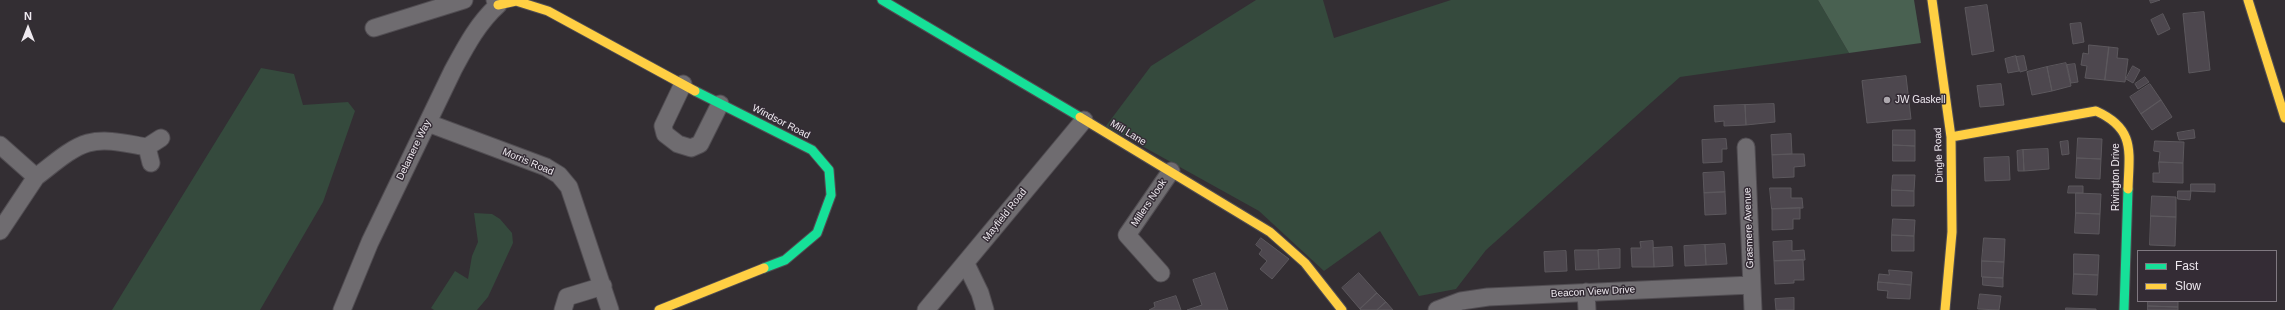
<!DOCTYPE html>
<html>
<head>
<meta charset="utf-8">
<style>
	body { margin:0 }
	#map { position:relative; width:2285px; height:310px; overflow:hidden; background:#332e33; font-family:Arial,sans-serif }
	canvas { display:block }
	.legend { position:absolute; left:2137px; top:250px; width:140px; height:52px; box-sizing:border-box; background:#342c35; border:1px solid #7f7880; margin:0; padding:5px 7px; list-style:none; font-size:12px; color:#efeaf0 }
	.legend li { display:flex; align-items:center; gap:8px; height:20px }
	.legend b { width:20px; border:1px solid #7f7880 }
	.north { position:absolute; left:8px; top:8px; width:40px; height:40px; -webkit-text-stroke:3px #342c35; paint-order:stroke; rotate:0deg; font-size:11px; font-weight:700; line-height:16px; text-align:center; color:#efeaf0 }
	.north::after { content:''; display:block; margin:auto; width:14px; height:18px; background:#efeaf0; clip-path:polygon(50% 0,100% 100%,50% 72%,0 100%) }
</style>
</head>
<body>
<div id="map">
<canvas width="2285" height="310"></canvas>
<ul class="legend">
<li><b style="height:5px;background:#16e098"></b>Fast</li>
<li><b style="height:5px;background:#ffcf43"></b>Slow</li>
</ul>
<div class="north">N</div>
</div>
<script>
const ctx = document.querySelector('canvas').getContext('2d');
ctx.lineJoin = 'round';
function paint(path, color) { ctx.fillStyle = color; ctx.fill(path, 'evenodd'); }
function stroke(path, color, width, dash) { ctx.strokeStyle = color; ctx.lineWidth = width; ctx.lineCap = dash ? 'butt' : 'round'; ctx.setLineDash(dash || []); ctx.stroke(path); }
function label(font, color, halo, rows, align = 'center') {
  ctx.font = font + ' Arial,sans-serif'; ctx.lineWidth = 3; ctx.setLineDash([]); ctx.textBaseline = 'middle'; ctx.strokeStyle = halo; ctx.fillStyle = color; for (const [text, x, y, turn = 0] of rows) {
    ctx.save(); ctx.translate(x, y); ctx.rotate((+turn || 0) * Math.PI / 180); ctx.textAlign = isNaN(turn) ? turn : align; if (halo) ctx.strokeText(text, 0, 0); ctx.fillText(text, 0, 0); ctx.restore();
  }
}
paint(new Path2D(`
	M1256,0H1323L1334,38L1451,0H1818L1849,53L1680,77L1486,250L1456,289L1419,296L1380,231L1324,271L1259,211L1106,126L1151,66Z
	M261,68L294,74L303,105L348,102L355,111L323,202L260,310H112Z
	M474,213L492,214L500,219L512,233L513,243L488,297L477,310H434L431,308L455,271L468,279L472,256L478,242Z`), '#354a3d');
paint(new Path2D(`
	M1818,0H1914L1921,43L1849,53Z`), '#496151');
const building = new Path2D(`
	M2150,0H2160L2151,3Z
	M1987,5L1994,51L1972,55L1965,8Z
	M2204,12L2210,70L2189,73L2183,14Z
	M2163,14L2170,29L2158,35L2151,20Z
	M2081,23L2084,42L2073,44L2070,24Z
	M2089,45L2109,47L2105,80L2085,78L2087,66L2081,65L2083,53L2088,54Z
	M2109,47L2118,48L2117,58L2128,59L2125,82L2105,80Z
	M2016,56L2019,71L2008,73L2005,59Z
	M2024,56L2027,70L2020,72L2016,57Z
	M2066,63L2071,86L2052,91L2047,67Z
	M2075,64L2078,82L2071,83L2067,65Z
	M2133,66L2140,70L2133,83L2126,79Z
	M2047,67L2052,91L2032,95L2027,72Z
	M1906,76L1911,119L1867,123L1862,81Z
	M2145,77L2149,82L2138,89L2135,84Z
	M2001,84L2004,105L1980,107L1977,86Z
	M2150,84L2161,100L2141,114L2130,97Z
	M2161,100L2172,117L2152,130L2141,114Z
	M1774,104L1775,122L1746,125L1745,105Z
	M1745,105L1746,125L1724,126V121L1715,122L1714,106Z
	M1893,130H1915V146L1893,145Z
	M2194,130L2195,138L2179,140L2177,133Z
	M1791,134L1792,154L1772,155L1771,135Z
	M2078,138L2102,139L2101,159L2077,158Z
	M1726,139L1727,149H1722V162L1703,163L1702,140Z
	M2068,141L2069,154L2062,155L2060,142Z
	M2155,141L2184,142L2183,163L2159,162L2160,152L2154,151Z
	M1893,145L1915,146V161H1893Z
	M2048,149L2049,169L2024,171L2023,150Z
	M2023,150L2024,171H2018L2017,151Z
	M1792,154H1804L1805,166L1794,167V177L1773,178L1772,155Z
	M2009,157L2010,180L1985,181L1984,158Z
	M2077,158L2101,159L2100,179L2076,178Z
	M2159,162L2183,163V183L2153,182V173H2159Z
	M1724,172L1725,192L1704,193L1703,173Z
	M1893,175H1915L1914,191L1892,190Z
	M2191,184H2215V192L2191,191Z
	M2069,186H2083V193H2068Z
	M1770,188H1791V198H1802L1803,208L1772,209Z
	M1892,190L1914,191V206H1892Z
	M2178,191H2191L2190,200L2178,199Z
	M1725,192L1726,214L1705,215L1704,193Z
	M2076,193L2101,194L2100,214L2076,213Z
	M2152,196L2176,197V217L2151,216Z
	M1800,208V219H1793V229L1772,230V209Z
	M2076,213L2100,214L2099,234L2075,233Z
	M2151,216L2176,217L2175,246L2150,245Z
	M1893,219L1915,220L1914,236L1892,235Z
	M1892,235L1914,236V251H1892Z
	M1261,238L1289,259L1272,279L1260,269L1267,261L1259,254L1262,250L1256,245Z
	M1984,238L2005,239L2004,262L1982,261Z
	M1653,241L1654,267H1632L1631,248H1641L1640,242Z
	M1792,241V251L1804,250L1805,260L1774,261L1773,242Z
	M1725,244L1727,264L1706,265L1705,245Z
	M1705,245L1706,265L1685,266L1684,246Z
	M1672,247L1673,266L1654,267L1653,248Z
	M1620,249V268L1599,269L1598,250Z
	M1575,250H1598L1599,269L1576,270Z
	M1566,251L1567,271L1545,272L1544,252Z
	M2074,254L2099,255L2098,275L2074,274Z
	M1803,260L1804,280H1794V283L1775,284L1774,261Z
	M1982,261L2004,262L2003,278L1982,277Z
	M1889,270L1912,272L1911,285L1878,282L1879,274L1889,275Z
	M1215,273L1228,310H1187L1202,305L1193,280Z
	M1359,273L1377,293L1360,309L1342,288Z
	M2074,274L2098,275L2097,295L2073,294Z
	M1983,277L2003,278V287L1983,285Z
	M1878,282L1911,285L1910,299L1887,298L1888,291L1878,290Z
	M1377,293L1386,302L1377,310H1361L1360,309Z
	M1980,294L2001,296L1999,310L1978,309Z
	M1176,296L1181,310H1149L1155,307L1154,303Z
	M1794,298V310H1776L1775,299Z
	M2148,301H2178V307L2148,306Z
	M1386,302L1393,310H1377Z
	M2148,306L2178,307V310H2148Z
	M2066,308L2096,309V310H2066Z`);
paint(building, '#4d474e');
stroke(building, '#5c585d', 1);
const street = new Path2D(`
	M374,28L464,0
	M683,84L663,126L665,134L678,144L691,148L700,144L720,104
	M428,123L546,167L559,175L569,187L610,310
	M0,145L36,177C51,166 70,148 88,143C107,138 128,144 147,147
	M1746,147L1753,310
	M151,163L147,147L161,138
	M0,231L36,177
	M966,264L980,293L985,310
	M1161,273L1127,235L1171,171
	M1586,292L1587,310
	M342,310L370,242L453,70C466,46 478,23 498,5L495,0
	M563,310L567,297L603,286
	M926,310L1084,120
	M1437,310L1461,301L1488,297L1751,285`);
const fast = new Path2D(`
	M882,0L1080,117
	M695,91L812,150L829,170L831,195L817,233L785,260L764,268
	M2124,310L2128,189`);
const slow = new Path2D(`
	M1932,0L1951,137L1952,232L1945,310
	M2248,0L2285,118
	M498,5L516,1L548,11L695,91
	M1080,117L1270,232L1305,263L1342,310
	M1951,137L2096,111C2136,129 2129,152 2128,189
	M659,310L764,268`);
stroke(street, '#514d52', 19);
stroke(fast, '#514d52', 11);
stroke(slow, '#514d52', 11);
stroke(street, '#6f6c70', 17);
stroke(fast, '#16e098', 9);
stroke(slow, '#ffcf43', 9);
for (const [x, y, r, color] of [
	[1887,100,4,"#ada8ae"]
]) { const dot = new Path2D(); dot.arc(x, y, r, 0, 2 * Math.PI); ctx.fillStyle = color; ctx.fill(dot); stroke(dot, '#342c35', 1.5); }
label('10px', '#efeaf0', '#342c35', [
	["JW Gaskell",1895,100]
], 'left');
label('10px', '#efeaf0', '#342c35', [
	["Windsor Road",781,122,27],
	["Mill Lane",1128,133,31],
	["Delamere Way",414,150,-64],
	["Dingle Road",1939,155,-92],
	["Morris Road",528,162,23],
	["Rivington Drive",2116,177,-90],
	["Millers Nook",1149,203,-56],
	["Mayfield Road",1005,215,-52],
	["Grasmere Avenue",1749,228,-92],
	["Beacon View Drive",1593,292,-3]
]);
</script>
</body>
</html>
